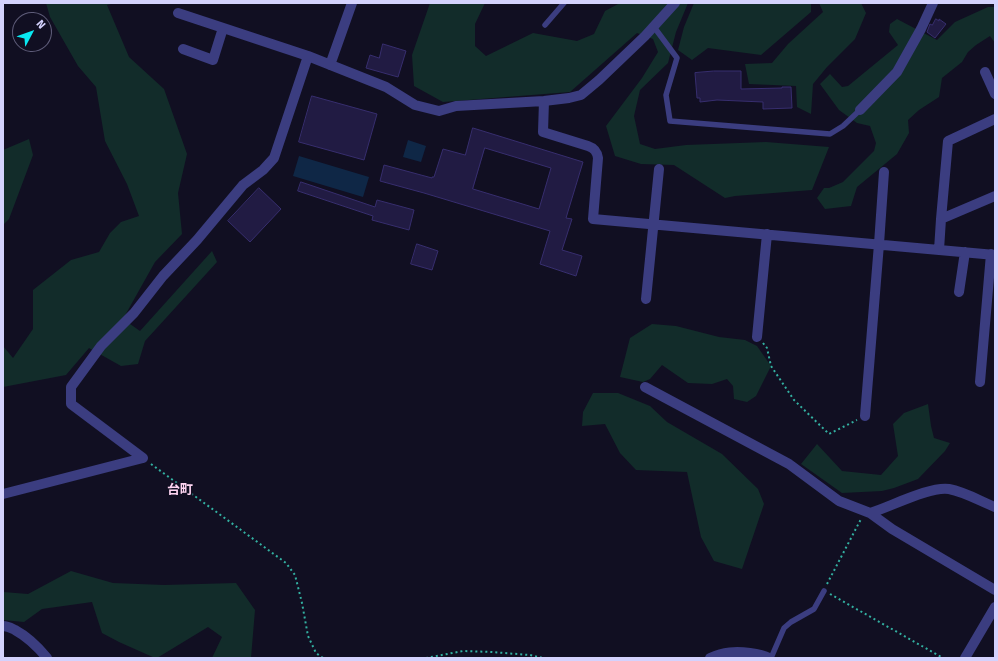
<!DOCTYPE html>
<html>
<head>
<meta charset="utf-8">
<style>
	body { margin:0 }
	#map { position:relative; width:998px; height:661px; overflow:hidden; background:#110f22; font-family:"Fira Sans",sans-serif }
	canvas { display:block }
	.frame { position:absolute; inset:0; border:4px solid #d4d2fd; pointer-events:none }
	.north { position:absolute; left:12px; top:12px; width:40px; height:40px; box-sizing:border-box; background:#110f22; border:1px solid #5f5d7a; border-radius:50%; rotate:49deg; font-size:11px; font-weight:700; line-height:16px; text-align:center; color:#d4d2fd }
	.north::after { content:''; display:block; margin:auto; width:14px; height:18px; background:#09e8f2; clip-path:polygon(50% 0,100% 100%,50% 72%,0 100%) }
</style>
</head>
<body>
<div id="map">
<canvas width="998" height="661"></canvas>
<div class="frame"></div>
<div class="north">N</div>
</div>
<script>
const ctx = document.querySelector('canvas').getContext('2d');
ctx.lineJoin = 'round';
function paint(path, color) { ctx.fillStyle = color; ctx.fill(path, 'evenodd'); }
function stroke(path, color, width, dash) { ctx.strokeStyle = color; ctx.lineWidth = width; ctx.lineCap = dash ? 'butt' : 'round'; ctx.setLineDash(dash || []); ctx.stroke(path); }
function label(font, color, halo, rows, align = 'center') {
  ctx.font = font + ' "Fira Sans","Noto Sans JP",sans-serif'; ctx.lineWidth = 3.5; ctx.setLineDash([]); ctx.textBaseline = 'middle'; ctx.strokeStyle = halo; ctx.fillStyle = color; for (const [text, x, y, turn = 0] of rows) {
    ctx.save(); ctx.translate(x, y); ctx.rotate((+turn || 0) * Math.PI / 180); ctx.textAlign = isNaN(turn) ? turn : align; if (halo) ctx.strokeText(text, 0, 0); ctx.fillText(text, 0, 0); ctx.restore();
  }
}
paint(new Path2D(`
	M46,3H115L107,5L129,57L164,89L187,154L178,193L182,234L155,262L123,319L140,331L212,251L217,262L145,341L138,364L121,366L89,348L66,375L3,387V346L13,358L33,329V290L71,260L99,252L110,233L121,222L139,216L127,184L105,141L96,87L78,66L50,17Z
	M430,3H485L475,24V46L486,56L533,33L577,41L594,34L605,11L620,3H688L676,32L668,63L640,90L634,116L640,144L655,149L686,145L766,142L829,147L812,190L735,196L725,198L674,165L641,164L615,156L606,126L642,78L658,52L653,39L637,33L570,92L443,102L414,86L412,55Z
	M694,3H811V12L761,55L708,48L692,60L678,50L684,27Z
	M819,3H861L866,13L855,39L827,67L813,84L811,114L797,107L796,86L749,84L745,64L772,63L788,44L823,12Z
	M988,7H995V43L990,36L976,45L968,52L962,62L942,78L939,97L919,110L908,120L909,133L897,154L857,187L851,206L825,209L817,198L824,188H829L843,182L874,151L876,143L870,126L857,123L839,110L820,84L830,74L842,87L848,86L898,45L889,32L890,24L897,19L937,40L955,22Z
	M29,139L33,155L9,219L3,225V150Z
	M652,324L676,326L719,337L745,340L757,346L771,366L756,396L747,402L734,399L733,386L727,379L712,384L688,383L662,365L650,379L643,382L620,377L630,338Z
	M593,393H618L650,406L667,422L722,454L758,489L764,504L742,569L714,561L701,537L687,472L636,470L620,453L605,424L582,426L583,412Z
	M928,404L931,426L934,438L950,443L945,451L918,479L894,488L882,491L842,493L801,464L817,444L842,471L881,475L898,456L893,424L904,413Z
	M71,571L113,583L164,585L236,583L255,610L251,658H212L222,637L208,627L157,658H155L119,642L102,633L92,602L42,609L24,622L3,620V592L28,594Z`), '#122c2a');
paint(new Path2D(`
	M408,140L426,146L421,162L403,157Z
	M299,156L369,177L363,197L293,176Z`), '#0f2746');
const building = new Path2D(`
	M936,19L939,21V19L946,24L935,38L927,32L930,24L932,25Z
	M383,44L406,51L398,77L366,68L370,55L379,58Z
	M714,71H741V89L782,88V87H791L792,108L763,109V102L717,100L700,102V98H697L695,73Z
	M312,96L377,114L364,160L299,142Z
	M473,128L583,162L566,218L572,219L562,250L582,256L576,276L540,264L550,231L424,193L380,181L384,165L432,178V177H434L443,149L465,155ZM485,148L551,168L539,209L473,189Z
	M301,182L375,207L377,200L414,210L409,230L372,220L373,216L298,191Z
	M259,188L281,209L250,242L228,221Z
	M417,244L438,251L432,270L411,264Z`);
paint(building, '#211b43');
stroke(building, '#372e6e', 1);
stroke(new Path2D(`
	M763,343L767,348L771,366L794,400L829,434L857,420
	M151,464L286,563L295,575L302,603L308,636L316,653L323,658
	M827,584L861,519
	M830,594L943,658
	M426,658L463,651L491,652L530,655L543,658`), '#33b0a1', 2, [2, 3]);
stroke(new Path2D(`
	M545,25L564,3
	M654,27L677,58L666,95L670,121L830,134L843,126L860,110
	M771,658L784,628L791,622L814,609L824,591`), '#3b3d80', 5.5);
stroke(new Path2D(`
	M178,13L308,56L386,87L415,105L439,111L456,106L544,101L569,98L581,95L599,80L645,36L675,3
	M183,49L213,60L223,28
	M330,65L352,3
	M985,72L995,94
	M544,101L543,132L588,146C594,148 597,151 598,158L593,219L995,255
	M860,110L897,72L921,29L933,3
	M941,219L948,141L995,119
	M939,250L941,219L995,196
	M959,292L965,252
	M646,299L659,169
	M757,337L767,234
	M980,382L991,254
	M645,387L789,464L839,501L870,513L892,529L995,590
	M865,416L879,244L884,172
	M143,458L71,404V387L101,346L134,313L163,276L197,240L243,185L263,170L274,158L308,56
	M3,494L143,458
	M870,513C890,507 930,486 949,489C965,492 980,501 995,507
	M3,626C8,626 11,628 15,630C28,637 38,647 47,658
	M710,658C724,652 735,651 750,653C757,654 763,655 769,658
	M965,658L995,607`), '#3b3d80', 10);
label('bold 13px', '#fdd4f1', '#110f22', [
	["台町",180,490]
]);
</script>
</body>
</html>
